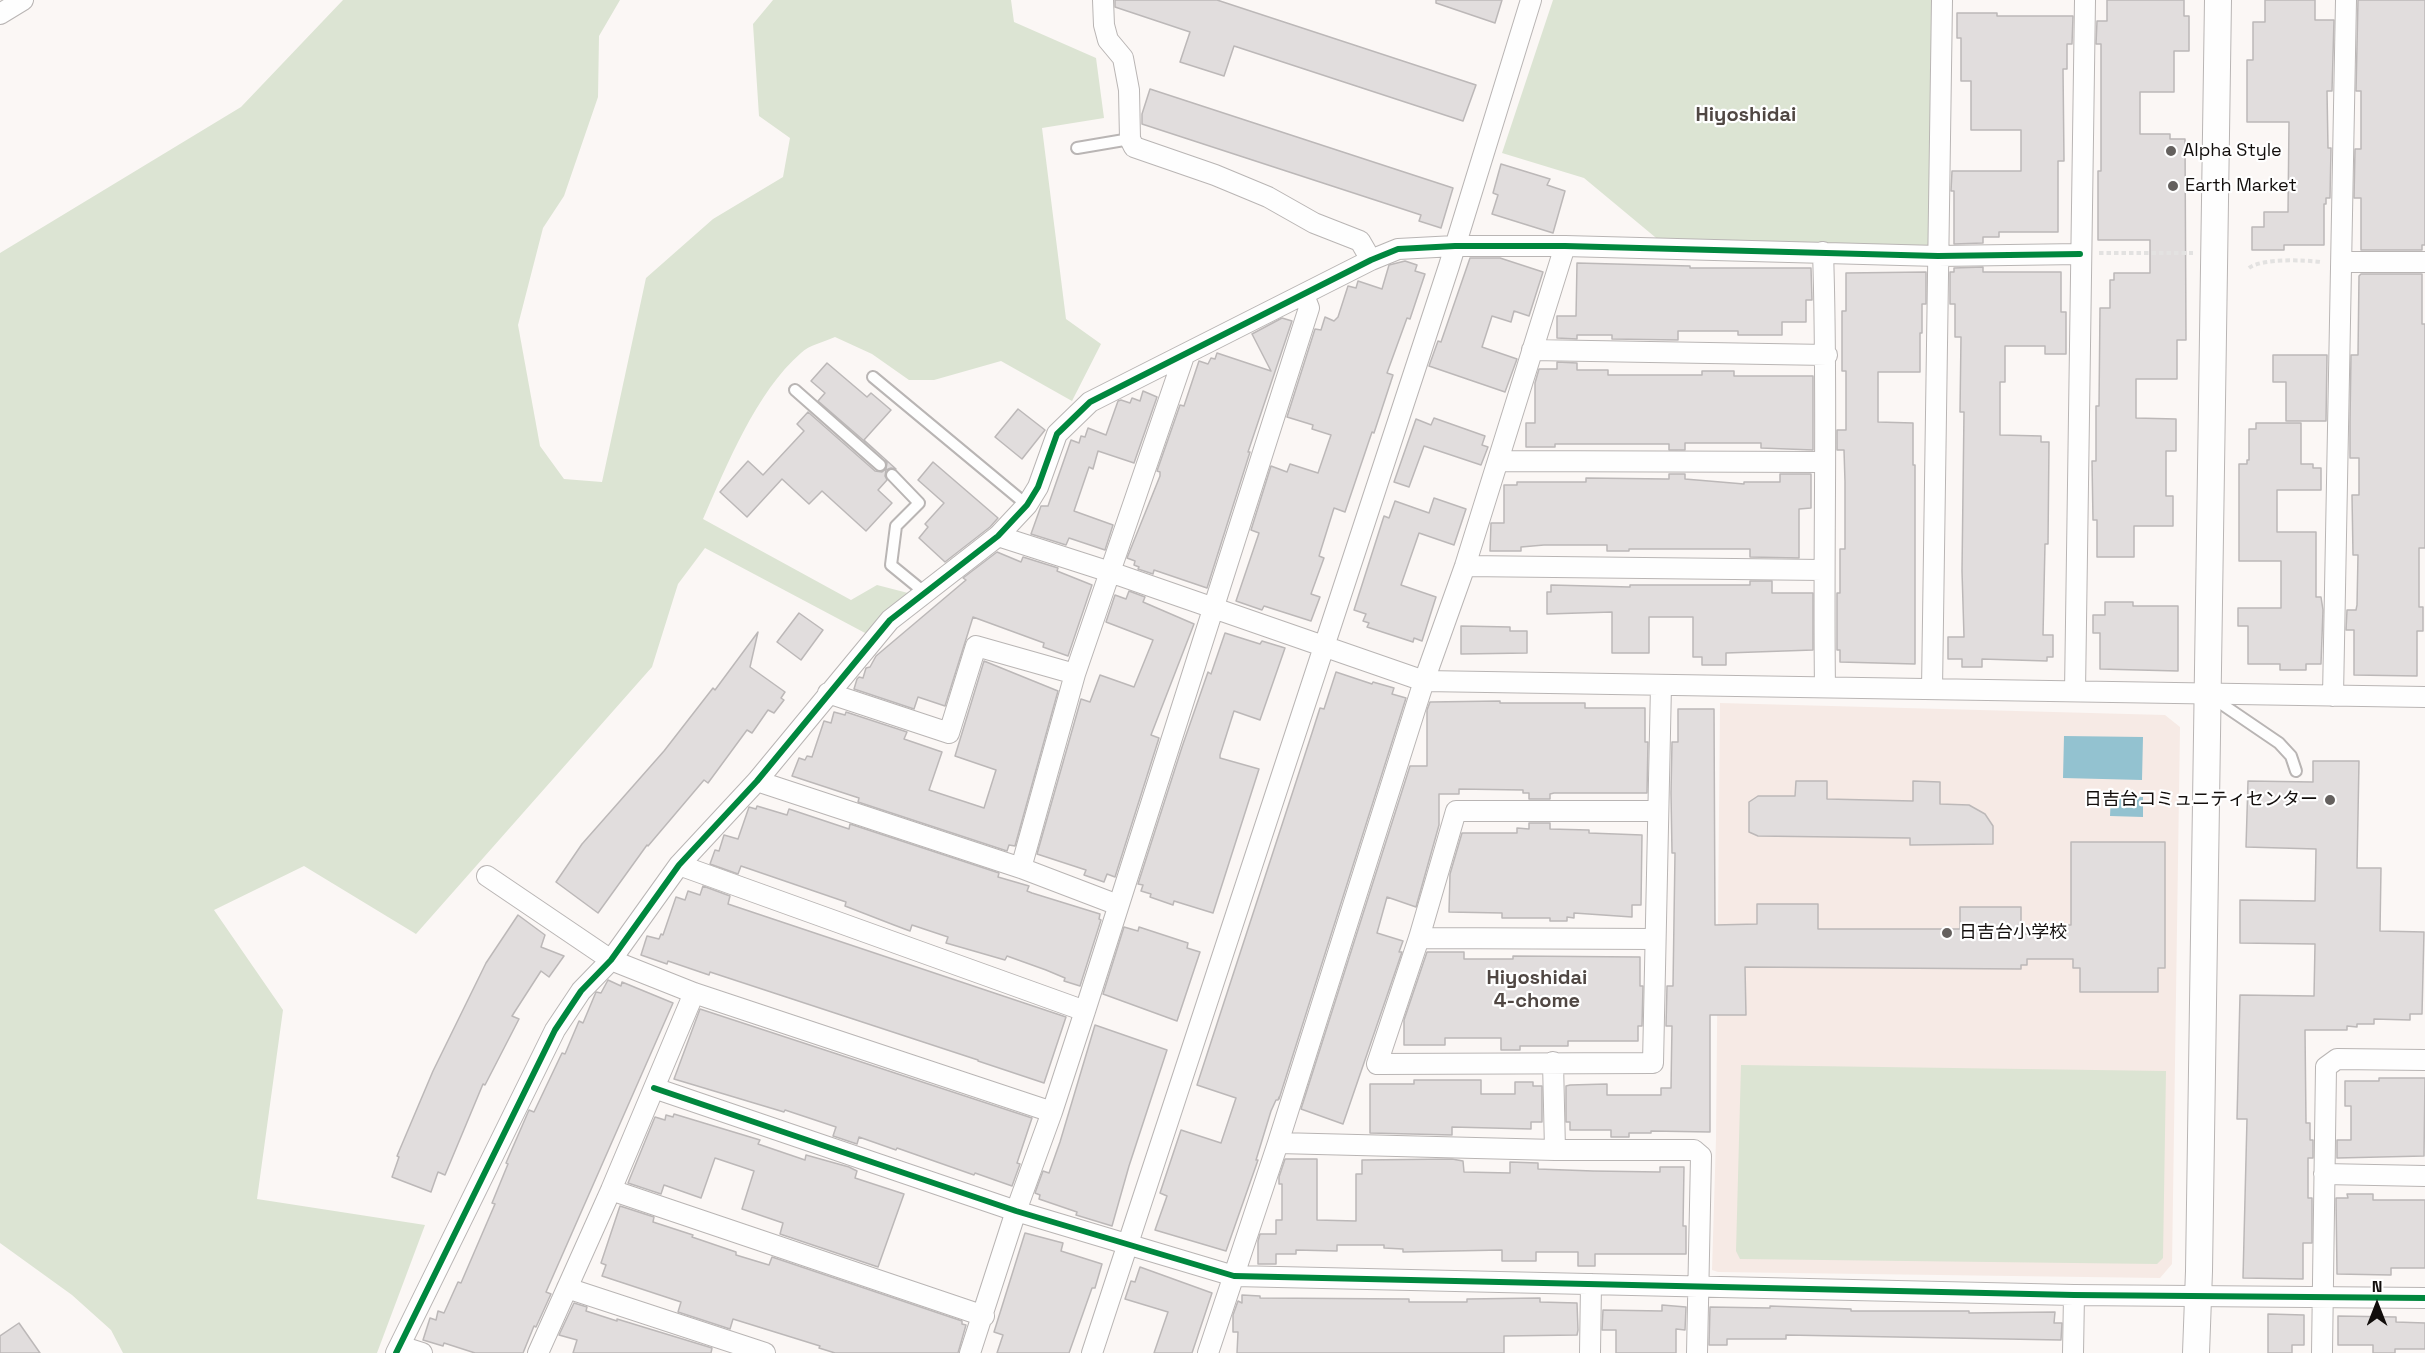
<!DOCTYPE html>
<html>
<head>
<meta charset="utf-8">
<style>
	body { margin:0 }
	#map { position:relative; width:2425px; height:1353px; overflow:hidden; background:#fbf7f5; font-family:"Space Grotesk",sans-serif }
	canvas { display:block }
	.north { position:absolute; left:2347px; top:1275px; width:60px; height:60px; -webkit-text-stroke:4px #fff; paint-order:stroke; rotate:0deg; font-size:16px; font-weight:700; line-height:24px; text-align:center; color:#120e0c }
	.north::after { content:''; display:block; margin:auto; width:21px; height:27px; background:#120e0c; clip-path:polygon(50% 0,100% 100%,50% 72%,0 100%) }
</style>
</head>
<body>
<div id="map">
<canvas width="2425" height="1353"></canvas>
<div class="north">N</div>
</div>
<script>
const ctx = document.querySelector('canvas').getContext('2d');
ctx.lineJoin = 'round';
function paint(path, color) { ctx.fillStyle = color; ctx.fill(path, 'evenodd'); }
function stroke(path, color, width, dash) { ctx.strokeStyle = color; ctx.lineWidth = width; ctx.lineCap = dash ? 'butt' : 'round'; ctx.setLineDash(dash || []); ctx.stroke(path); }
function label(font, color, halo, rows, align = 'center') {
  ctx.font = font + ' "Space Grotesk","Noto Sans JP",sans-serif'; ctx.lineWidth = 4.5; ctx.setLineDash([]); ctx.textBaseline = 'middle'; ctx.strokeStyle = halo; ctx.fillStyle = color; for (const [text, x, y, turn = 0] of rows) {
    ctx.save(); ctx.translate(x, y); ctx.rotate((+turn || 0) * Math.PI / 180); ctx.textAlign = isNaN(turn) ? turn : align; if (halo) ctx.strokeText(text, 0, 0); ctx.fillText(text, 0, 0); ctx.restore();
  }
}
paint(new Path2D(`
	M1720,703L2165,715L2180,727L2172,1264L2160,1278L1718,1272L1712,1270L1716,1139Z`), '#f6eae5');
paint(new Path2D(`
	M343,0H620L599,36L598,97L564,196L543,228L518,325L540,446L564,479L602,482L646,278L713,219L783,177L790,138L759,116L753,24L773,0H1011L1014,22L1096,58L1104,118L1042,128L1066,319L1101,344L1072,401L1001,361L934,380H909L872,354L835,337C824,342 809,345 801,353C756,392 727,465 703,519L851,600L877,585L908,593L867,634L705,548L678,584L652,667L416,934L304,866L214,910L283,1010L257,1199L425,1225L377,1353H123L111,1330L72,1295L0,1243V253L241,107Z
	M1553,0H1944L1931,247L1661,242L1584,178L1502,153Z
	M1741,1065L2166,1071L2163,1258L2157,1264L1740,1259L1736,1251Z`), '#dce4d3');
paint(new Path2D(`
	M2064,736L2143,737L2142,780L2063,778Z
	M2111,796L2143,797V817L2110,816Z`), '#93c2d0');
const building = new Path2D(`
	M1115,0H1217L1476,85L1463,121L1234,46L1224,76L1180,62L1190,32L1115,7Z
	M1436,0H1502L1495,23L1436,3Z
	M2107,0H2184V16H2189V51H2174V92H2140V134H2170V139H2185L2186,340H2177V379H2136V418L2176,419V451H2166V496H2173V526H2134V557H2097V520H2093L2092,461H2096V406H2099L2100,308H2110V280H2114V273H2150V240H2098V171H2101V44H2096L2097,21H2107Z
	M2265,0H2315V20H2334L2332,91H2327L2328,148H2331L2330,198H2326V204H2324V245H2284V250H2252V227H2264V212H2288L2289,122H2247V60H2253V22H2265Z
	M2358,0H2425V245H2422V250H2361V198H2354L2355,149H2361V91H2356Z
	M1957,13H1997V16H2073L2072,44H2067V69H2063L2064,161H2058V232H1999V237H1983V243L1954,244V191H1951L1952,171H2021V130H1971V81H1961V38H1957Z
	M1150,89L1453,188L1441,228L1419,221L1421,215L1142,124V114Z
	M1501,164L1550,179L1547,185L1565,191L1553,233L1492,214L1498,195L1493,193Z
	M1470,258H1500L1543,272L1529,316L1514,311L1511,322L1492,316L1482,347L1517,359L1505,392L1429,366L1438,341L1441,342Z
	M1405,261L1417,265L1415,271L1425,274L1410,319L1407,318L1387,373L1393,375L1374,433L1372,432L1345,512L1334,508L1319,556L1324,558L1311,594L1320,597L1311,621L1264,606L1262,610L1236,601L1259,533L1251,530L1271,466L1287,472L1290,464L1318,473L1331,435L1312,429L1313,425L1287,417L1315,329L1321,330L1325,317L1334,321L1338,317L1348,286L1356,288L1358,281L1382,289L1389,265Z
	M1577,263L1690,266V268H1811L1812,300H1806V322H1782V335H1738V331H1678V340L1612,339V335H1577V339L1557,338V316H1576Z
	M1983,267V272H2061V312H2066V354H2045V346H2005V382H2000V435L2041,436V442H2049L2048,544H2045L2043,635H2053V657H2047V661L1982,659V667H1962V659H1948V637H1964L1962,571L1964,412H1960L1961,337H1955V304H1950V272H1954V268Z
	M1926,272V304H1922V333H1920V372H1878V422L1913,423V465H1915V664L1840,662V650H1837V593H1840V549H1845V482L1844,450H1837V430H1846V371H1842V311H1846V273Z
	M2361,274H2422V324H2425V548H2419V607H2423V631H2417V676L2354,675V630H2346L2347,610H2356L2357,605L2358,555H2353L2352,495H2359V458H2350V421L2351,355H2358L2359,276Z
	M1282,318L1292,321L1248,452H1250L1207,588L1154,570L1153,574L1138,569L1139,567L1134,565L1135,561L1127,558L1160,476V472L1157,471L1180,405L1184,406L1199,361L1208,364L1211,358L1215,359L1217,353L1271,371L1252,334Z
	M2273,355H2327L2326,421H2286V382H2273Z
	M1557,362L1577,363V370H1608V375H1702V371H1734V376H1813V450L1761,448V443H1685V450H1669V444H1555V447H1526V423H1535V383L1539,369H1557Z
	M827,363L867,397L871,393L891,410L864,440L896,469L891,468L886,470L885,476L887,480L878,490L892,503L866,531L822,491L809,504L782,479L747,517L720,492L748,461L763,475L804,431L797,424L808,412L875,471L882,472L886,469L887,463L885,459L818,401L825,393L811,381Z
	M1143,391L1157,397L1134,463L1098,451L1093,469L1089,467L1074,511L1113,525L1105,550L1069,538L1066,545L1031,534L1041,506H1048L1071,440L1079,443L1081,436L1085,437L1088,428L1106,435L1118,401L1121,400L1130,403L1132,398L1140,401Z
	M1018,409L1045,430L1022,459L995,437Z
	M1434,418L1485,436L1482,445L1488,447L1481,465L1424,446L1409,487L1394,482L1416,419L1431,425Z
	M2256,423H2301V464H2313V468H2321V490H2277V532H2316V597H2321L2323,610L2321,664H2306V670H2280V664H2248V626H2238V608H2281V561H2239V464H2247V460H2249V429H2256Z
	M933,462L998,518L990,527L945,562L919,538L928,527L925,524L944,503L918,480Z
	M1669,474H1685V479L1744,484V482H1780V474H1811V508L1799,509V558L1750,557V549H1629V551H1607V545H1544L1521,547V551H1490L1491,523H1504V485H1517V482H1586V478L1666,479H1669Z
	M1434,498L1466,509L1454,545L1419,533L1401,585L1436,597L1422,641L1414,638L1413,642L1367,627L1369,623L1363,621L1366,614L1354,610L1384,516L1389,518L1395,501L1429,513Z
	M997,552L1021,562L1023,557L1058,568L1057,571L1092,585L1068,656L1043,647L1044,643L973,617L945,706L918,697L914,709L854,689L857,679L859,677L863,678L866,668L870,667L876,656L966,580L963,578Z
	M1750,581H1772V593H1813V650L1726,653V665H1702V657H1693V617H1649V653H1612V612L1547,614V592H1551V585L1630,587V585H1750Z
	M1129,591L1145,597L1143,602L1194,624L1151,735L1159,738L1115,877L1107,874L1104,882L1084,875L1086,870L1037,854L1081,699L1090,702L1100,675L1134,687L1153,640L1106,622L1115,595L1126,599Z
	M2105,602H2133V606H2178V671L2100,669V633H2093V615H2105Z
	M799,613L823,630L801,660L777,642Z
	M1461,626L1510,627V631H1527V653L1461,654Z
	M758,632L750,667L785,692L781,698L784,700L774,713L768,710L752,733L747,730L708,783L704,780L648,846L647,845L598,913L556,882L582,844L664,751L713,688L715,690Z
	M1225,633L1260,644L1262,641L1285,648L1260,720L1234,711L1220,755V758L1259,769L1213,913L1174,901L1173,905L1150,897L1151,894L1141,891L1143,885L1138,884L1182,747L1208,672L1211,674Z
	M984,661L1058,691L1015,846L1009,845L1007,851L858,802L859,798L792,776L799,758L805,760L807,756L812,757L824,721L831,723L834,712L845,715L846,712L907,732L904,739L942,752L929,790L984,808L996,770L955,756Z
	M1336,672L1372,684L1373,682L1394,688L1392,694L1406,698L1279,1099V1097L1278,1100H1276L1271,1111L1256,1160H1258L1226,1251L1155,1230L1167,1196L1160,1193L1181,1130L1221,1143L1236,1098L1197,1085L1312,733L1320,708L1324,709Z
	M1500,701V703H1585V708H1645V742H1648L1647,793H1554L1550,794V799H1529V793H1523V790L1459,789V794H1439V825L1416,907L1387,897L1377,933L1403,941L1399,952H1402L1343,1124L1301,1109L1410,766H1427V710L1430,702Z
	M1678,709H1714L1715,925L1757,924V904H1818V929H1960V907H2021V934H2059V925H2071V842H2165V968H2158V992H2080V968H2073V959H2027V965H2021V969L1745,967L1746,1015H1710V1132L1651,1131V1133H1629V1137H1611V1130H1570V1122H1566V1086L1570,1085L1607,1084V1095H1661V1088H1671L1672,1026H1666L1667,986H1673L1675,853H1672L1671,793L1672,742H1678Z
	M2313,761H2359L2357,868H2381L2380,931L2424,932L2422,1014H2410V1020L2374,1019V1024H2357V1027L2347,1026V1030H2305L2306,1123H2310V1140H2313V1158H2308V1198H2312V1243H2303V1279L2243,1278L2247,1119H2237L2240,995L2314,996L2315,944L2240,943V900L2315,901L2316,849L2246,847L2248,781L2313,782Z
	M1796,781H1827V799L1913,801V781L1940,782V804L1969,805L1985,814L1993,826V844L1910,845V838L1758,836L1749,832V802L1758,796H1795Z
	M757,806L787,815L789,809L849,829L850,824L999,873L998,877L1029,886L1027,891L1032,893L1100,914L1099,919L1101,920L1080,986L1064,981L1065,978L1046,970L1007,956L1005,960L946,943L948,937L912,925L910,931L894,925L845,906L846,902L741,866L738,874L710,864L715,850L719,851L724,835L738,839L749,807L756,809Z
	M1529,823H1550V829L1589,830V833L1642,835L1641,905H1632V917L1574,913V918L1567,917V921H1550V918H1502V913L1449,912L1450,874L1462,833H1517V828L1529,829Z
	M703,886L730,896L728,904L1066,1017L1044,1083L978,1061V1060L710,972L709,975L668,961L667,964L641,955L647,936L659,939L661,934L663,935L676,897L685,900L688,891L700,895Z
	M518,915L545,935L541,947L564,956L549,977L541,971L512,1016L519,1019L485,1085L483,1084L445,1175L438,1172L431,1192L392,1177L399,1157L397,1156L433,1071L486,963Z
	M1124,927L1138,931L1139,927L1188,943L1187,948L1200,952L1177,1021L1103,994Z
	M1427,952H1464V959H1513V956L1640,957V986H1643L1642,1026H1638V1041H1568V1046H1520V1050H1501V1038H1445V1045H1404V1020Z
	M608,980L621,986L622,982L673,1003L546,1292L551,1294L536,1327L534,1326L523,1353H475L444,1343L443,1346L423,1340L430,1318L436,1320L438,1311L444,1313L458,1282L461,1283L495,1204L492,1203L508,1164L506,1163L529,1110L534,1112L562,1053L565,1054L579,1021L583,1023L596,992L601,993Z
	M700,1009L1032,1118L1017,1163L1020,1164L1012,1186L975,1173L974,1175L897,1148L896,1150L859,1137L857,1144L833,1136L836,1127L785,1110L784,1112L674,1079Z
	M1095,1025L1167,1050L1129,1166L1112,1226L1076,1215L1077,1212L1039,1199L1040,1195L1035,1193L1043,1171L1049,1173L1060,1142Z
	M2379,1078H2425L2424,1156L2337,1158V1140H2351V1106H2345V1081H2379Z
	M1414,1080H1481V1094H1515V1082H1533V1086H1542V1122H1531V1129L1452,1127V1135L1370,1133V1084H1414Z
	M674,1114L760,1140L758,1144L805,1160L806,1155L849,1167L857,1171L855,1178L904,1194L878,1267L780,1234L783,1223L742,1209L754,1171L715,1158L701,1198L664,1185L661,1194L628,1183L655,1117L665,1120L666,1115L673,1117Z
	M1285,1159H1317V1220L1356,1221V1174H1362V1160L1452,1159L1463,1161L1464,1172L1510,1173V1162L1538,1163V1169L1593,1171L1660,1172V1167H1684L1683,1226H1686V1254H1595V1266H1578V1252H1536V1261H1502V1250L1403,1252V1249L1384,1248V1245H1337V1251L1296,1250V1254H1276V1264H1258V1241L1260,1234H1276V1220H1282V1184H1279V1177Z
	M2347,1194H2373V1200H2425V1268H2391V1275L2337,1274L2336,1198H2348Z
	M620,1206L654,1217L653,1222L693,1235L692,1237L736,1252V1255L769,1265L772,1257L962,1321V1324L966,1325L958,1353H835L819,1348L820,1346L733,1319L730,1329L678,1312L681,1302L602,1276L606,1265L601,1263Z
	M1025,1233L1063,1243L1061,1251L1102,1264L1095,1288H1092L1069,1353H997L1003,1335L994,1332Z
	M1140,1267L1212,1293L1192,1353H1154L1168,1312L1125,1299L1131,1281L1135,1282Z
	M1242,1295L1260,1296V1298L1409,1299V1302H1467V1299L1540,1298V1302L1577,1303L1578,1330L1577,1335L1504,1336V1353H1237L1238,1332H1233V1315L1238,1301L1242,1303Z
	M574,1303L587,1307L586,1311L617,1321V1319L712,1348L711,1353H573L577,1340L559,1335Z
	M1662,1305L1686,1307L1685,1330L1676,1329V1353H1616V1330H1602L1603,1310L1662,1311Z
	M1770,1306L1851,1309V1311H1969V1313L2055,1312L2054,1323H2062L2061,1340L1786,1335V1339H1727V1345H1709L1710,1307L1770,1308Z
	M2268,1314L2304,1315V1345H2292V1353H2268Z
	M2338,1316L2396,1317V1322L2425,1323V1349H2395V1353H2373V1345H2338Z
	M19,1323L40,1353H0V1336Z`);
paint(building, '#e1dddd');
stroke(building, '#bcb8b8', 1.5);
const service = new Path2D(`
	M1077,148L1130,139
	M873,377L1027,505
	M795,390L880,465
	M892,475L919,503L896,526L891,565L924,592
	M2210,696L2279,743L2291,756L2296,771`);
const minor = new Path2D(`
	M1103,0L1104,25L1108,40L1123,58L1129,90L1130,139L1134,147L1215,175L1268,197L1314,223L1360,241L1371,260
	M0,14L23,0
	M1823,252C1828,397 1823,542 1825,687
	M2342,262H2425
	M1532,350L1827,355
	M1498,461L1824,462
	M998,536L1110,572L1424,681L2425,697
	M1465,566L1823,570
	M1932,689L1942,0
	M2075,691L2085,0
	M828,693L949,733L976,646L1075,674
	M2333,696L2346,0
	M757,781L1021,868L1118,905
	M1657,811H1456L1419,938L1377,1064L1653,1063L1661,685
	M679,865L1085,1011
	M1021,868L1075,674L1184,356
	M487,876L611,960L694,993L1052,1112
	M1419,938L1655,939
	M1553,1062L1555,1150
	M654,1088L1016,1211L1234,1276L2074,1295L2425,1298
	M1278,1143L1555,1150H1694L1701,1156L1697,1353
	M2324,1174L2425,1176
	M611,1190L984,1316
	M567,1288L765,1353
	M400,1346L422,1353
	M396,1353L555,1030L581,991L611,960L679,865L757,781L890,620L998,536L1027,505L1038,487L1057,434L1090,402L1371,260L1398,249L1455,246H1565L1938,256L2080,254
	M538,1353L611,1190L694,993
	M970,1353L1016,1211L1052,1112L1085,1011L1309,308L1304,295
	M1092,1353L1449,266L1531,0
	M1208,1353L1278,1143L1424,681L1465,566L1565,246
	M1590,1353L1591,1284
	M2073,1353L2074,1295
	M2322,1353L2326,1067L2337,1059L2425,1060`);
const tertiary = new Path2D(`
	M2196,1353L2199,1271L2218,0`);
stroke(service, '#b9b5b4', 14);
stroke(minor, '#b9b5b4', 22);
stroke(tertiary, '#b9b5b4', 28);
stroke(new Path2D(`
	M2099,253H2193
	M2249,268C2262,258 2305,260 2321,262`), '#e3e2e1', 4, [4.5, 3]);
stroke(service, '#fefefe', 10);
stroke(minor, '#fefefe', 20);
stroke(tertiary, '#fefefe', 26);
stroke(new Path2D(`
	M654,1088L1016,1211L1234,1276L2074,1295L2425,1298
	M396,1353L555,1030L581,991L611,960L679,865L757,781L890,620L998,536L1027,505L1038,487L1057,434L1090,402L1371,260L1398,249L1455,246H1565L1938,256L2080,254`), '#00873e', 6);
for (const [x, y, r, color] of [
	[2171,151,6,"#64605e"],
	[2173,186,6,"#64605e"],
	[2330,800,6,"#64605e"],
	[1947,933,6,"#64605e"]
]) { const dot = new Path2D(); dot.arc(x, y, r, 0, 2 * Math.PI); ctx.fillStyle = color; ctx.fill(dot); stroke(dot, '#fff', 2); }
label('18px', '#120e0c', '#fff', [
	["Alpha Style",2183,151],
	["Earth Market",2185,186],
	["日吉台コミュニティセンター",2318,800,"right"],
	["日吉台小学校",1959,933]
], 'left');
label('bold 20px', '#504743', '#fff', [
	["Hiyoshidai",1746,116],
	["Hiyoshidai",1537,979],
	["4-chome",1537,1002]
]);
</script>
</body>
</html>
